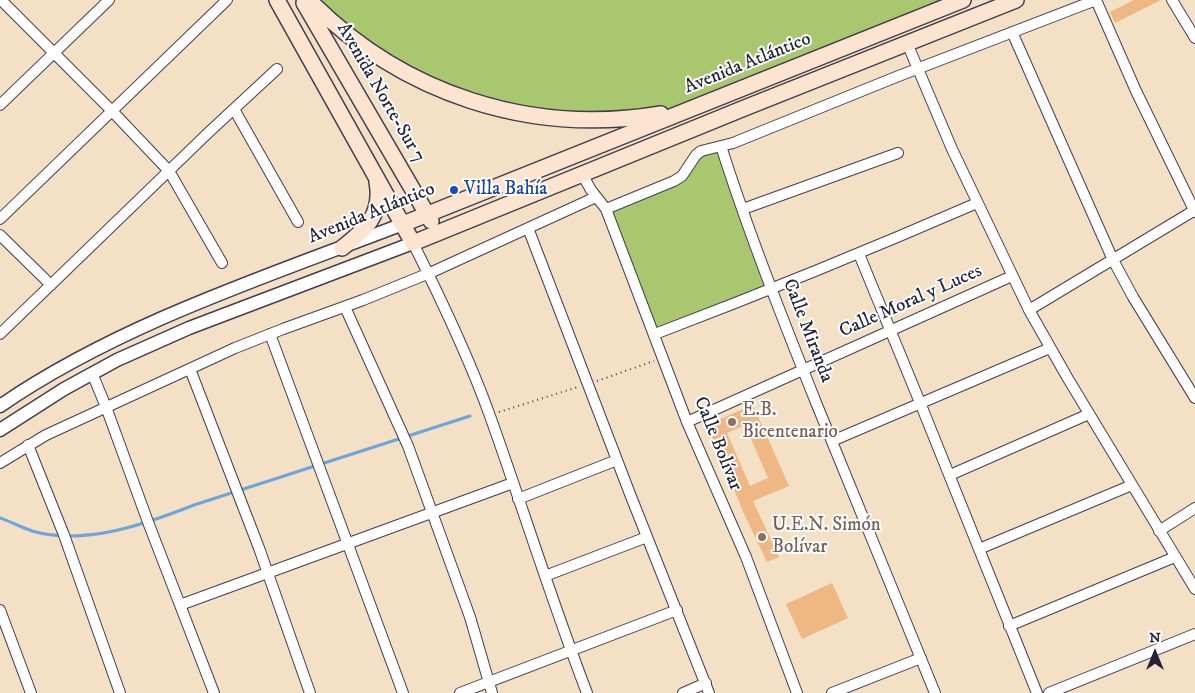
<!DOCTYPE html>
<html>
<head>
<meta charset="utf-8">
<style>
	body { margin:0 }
	#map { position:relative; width:1195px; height:693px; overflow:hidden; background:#f4e0c5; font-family:"IM FELL DW Pica",serif }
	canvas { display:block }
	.north { position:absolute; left:1130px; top:628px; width:50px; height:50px; -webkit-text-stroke:4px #fff; paint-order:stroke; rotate:0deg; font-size:14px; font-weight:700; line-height:20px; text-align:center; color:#22223b }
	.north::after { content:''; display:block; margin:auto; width:18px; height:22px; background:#22223b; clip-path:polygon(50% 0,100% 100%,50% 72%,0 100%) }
</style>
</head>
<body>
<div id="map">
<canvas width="1195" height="693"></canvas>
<div class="north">N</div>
</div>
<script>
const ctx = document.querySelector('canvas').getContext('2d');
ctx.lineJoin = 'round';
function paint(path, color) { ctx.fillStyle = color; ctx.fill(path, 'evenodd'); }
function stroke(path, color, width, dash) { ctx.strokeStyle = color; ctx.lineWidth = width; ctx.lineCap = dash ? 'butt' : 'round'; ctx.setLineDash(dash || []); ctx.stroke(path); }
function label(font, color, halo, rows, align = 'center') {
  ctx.font = font + ' "IM FELL DW Pica",serif'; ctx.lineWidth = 4; ctx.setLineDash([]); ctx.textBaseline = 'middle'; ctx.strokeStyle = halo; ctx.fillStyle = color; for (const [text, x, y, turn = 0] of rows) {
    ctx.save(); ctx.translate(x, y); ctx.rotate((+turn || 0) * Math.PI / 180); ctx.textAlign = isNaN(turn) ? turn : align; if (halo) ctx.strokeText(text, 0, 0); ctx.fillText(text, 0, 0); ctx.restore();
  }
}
paint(new Path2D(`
	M309,0H963L663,113L584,120L432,86Z
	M721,146L772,289L655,334L606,209L674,181L692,160Z`), '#a9c76e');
stroke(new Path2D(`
	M0,518C11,522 21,527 32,531C85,546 146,524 194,505L470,416`), '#6da6dc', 3);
paint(new Path2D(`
	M1134,0H1161L1115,23L1110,12Z
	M753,405L789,486L753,501L779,557L767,562L745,516L713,439H712L706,425ZM745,425L768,478L750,486L727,433Z
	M832,583L848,618L802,639L786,604Z`), '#eeb784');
const minor = new Path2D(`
	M1,0L112,111L169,171L222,263
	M1096,0L1136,91L1195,212
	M1172,0L1195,38
	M1012,32L1113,260L1133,297L1195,398
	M907,43L952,149L1029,310L1067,377L1195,589
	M0,105L109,0
	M234,109L298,222
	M721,146C749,234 783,320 817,405C856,501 896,597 935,693
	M582,174L591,190L606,209L687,422L746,557L797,693
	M606,209L674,181L682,176L696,155L701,151L733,143L896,77L1096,0
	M743,209L898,153
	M0,219L227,0
	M528,228L630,494L709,693
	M0,235L51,285
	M413,243C441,299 469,357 490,416C523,508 552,602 587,693
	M859,254L921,405L1037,693
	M345,307L408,446L470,617L492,693
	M1029,310L1195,210
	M0,334L209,132L277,69
	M270,334L403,693
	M655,334C763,293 871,249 977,203
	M190,369L259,548L310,693
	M92,373L106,407L148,522L214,693
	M687,422L1012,276
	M832,441L1050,348
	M28,445L64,535L120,693
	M0,463L46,435L235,348L283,329L363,300L432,272L596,197
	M950,475L1089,414
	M518,499L617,460
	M1159,531L1195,508
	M979,549L1132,485
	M545,576L647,537
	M180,605L513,483
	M0,610L31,693
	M1009,626L1175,557
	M460,693L677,610
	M683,693L706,683
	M832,693L921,658
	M1049,693L1195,634`);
const tertiary = new Path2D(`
	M0,406C119,324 268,276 403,224
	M0,430L64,389L117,360L189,328L413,243`);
const secondary = new Path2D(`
	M277,0L413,243L747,107L1016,0
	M309,0C402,94 530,136 661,114
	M304,3L431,221
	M403,224L963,0
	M342,248C365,230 383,215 377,182`);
stroke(minor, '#423e50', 12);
stroke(tertiary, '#423e50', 15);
stroke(secondary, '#423e50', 18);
stroke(new Path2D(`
	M597,381L654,361
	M499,412L578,387`), '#423e50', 2, [1, 4]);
stroke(minor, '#fff', 10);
stroke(tertiary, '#fff', 12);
stroke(secondary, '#fde4d0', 15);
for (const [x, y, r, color] of [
	[454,190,5,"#1a4fb4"],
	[732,422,5,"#8d6e63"],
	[762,537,5,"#8d6e63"]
]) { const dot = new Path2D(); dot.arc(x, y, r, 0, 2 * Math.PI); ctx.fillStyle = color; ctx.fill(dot); stroke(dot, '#fff', 2); }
label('19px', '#22223b', '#fff', [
	["Avenida Atlántico",748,64,-22],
	["Avenida Norte-Sur 7",380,93,60],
	["Avenida Atlántico",372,214,-22],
	["Calle Moral y Luces",911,302,-24],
	["Calle Miranda",807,331,69],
	["Calle Bolívar",717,444,68]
]);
label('19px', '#164399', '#fff', [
	["Villa Bahía",464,190]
], 'left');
label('19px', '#785e54', '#fff', [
	["E.B.",742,411],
	["Bicentenario",742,433],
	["U.E.N. Simón",772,526],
	["Bolívar",772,548]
], 'left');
</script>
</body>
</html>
